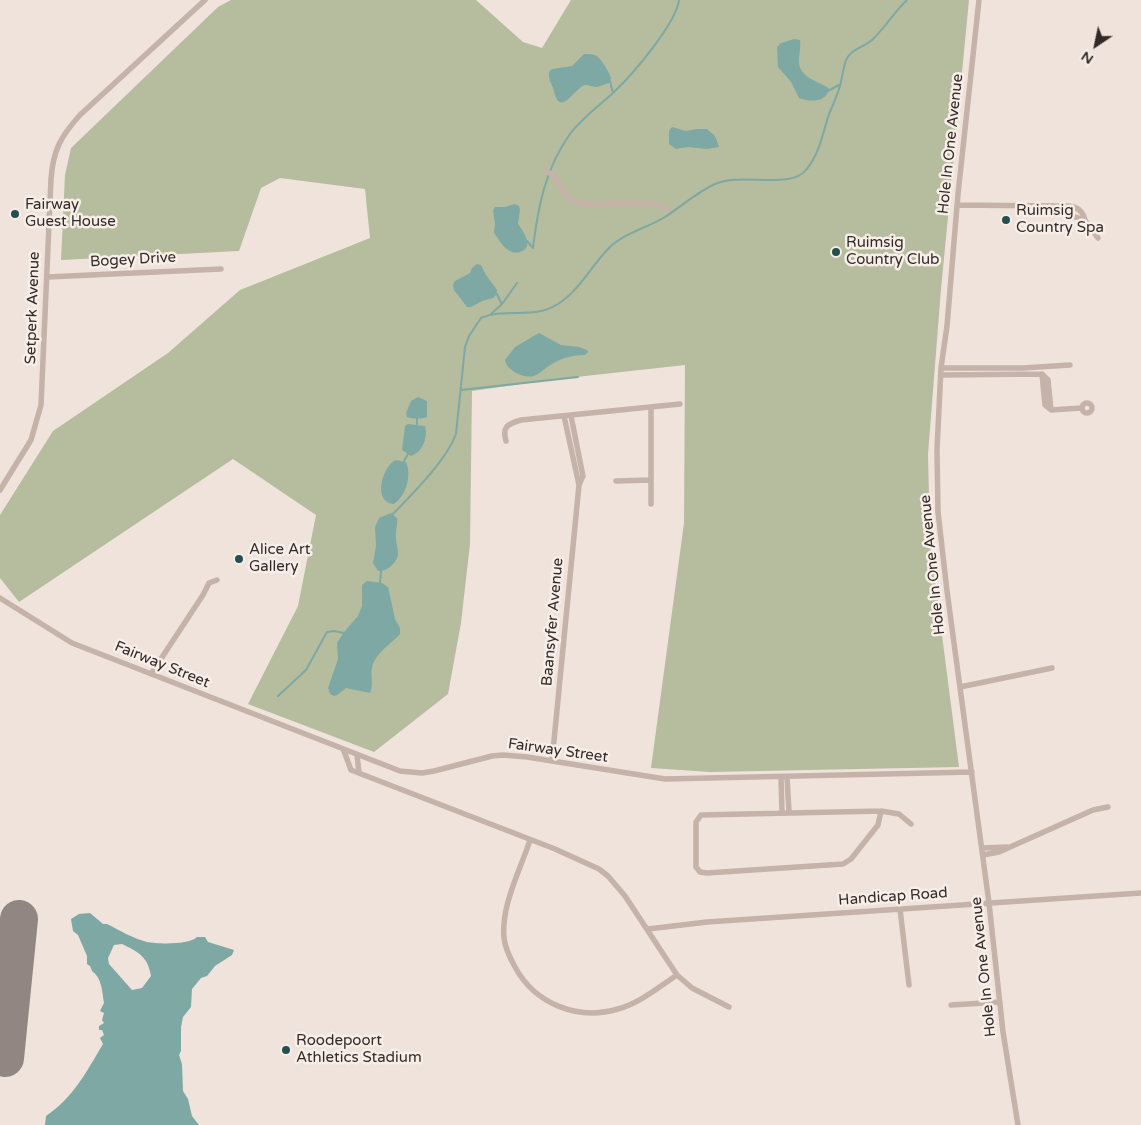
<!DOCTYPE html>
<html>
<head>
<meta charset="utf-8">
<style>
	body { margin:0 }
	#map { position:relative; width:1141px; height:1125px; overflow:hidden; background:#efe3dc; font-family:"Varela Round",sans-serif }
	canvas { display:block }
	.north { position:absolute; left:1071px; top:20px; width:50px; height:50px; -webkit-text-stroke:4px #f7eee8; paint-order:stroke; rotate:214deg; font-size:14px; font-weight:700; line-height:20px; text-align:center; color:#332a28 }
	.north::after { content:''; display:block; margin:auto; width:18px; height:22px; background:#332a28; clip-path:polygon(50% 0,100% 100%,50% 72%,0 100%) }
</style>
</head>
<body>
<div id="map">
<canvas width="1141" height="1125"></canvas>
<div class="north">N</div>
</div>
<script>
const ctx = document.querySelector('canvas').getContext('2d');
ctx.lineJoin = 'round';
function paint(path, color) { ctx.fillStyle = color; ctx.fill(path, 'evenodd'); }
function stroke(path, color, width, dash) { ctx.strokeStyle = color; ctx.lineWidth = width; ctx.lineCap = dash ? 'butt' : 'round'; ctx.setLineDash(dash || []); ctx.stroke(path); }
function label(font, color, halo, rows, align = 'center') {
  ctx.font = font + ' "Varela Round",sans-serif'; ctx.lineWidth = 5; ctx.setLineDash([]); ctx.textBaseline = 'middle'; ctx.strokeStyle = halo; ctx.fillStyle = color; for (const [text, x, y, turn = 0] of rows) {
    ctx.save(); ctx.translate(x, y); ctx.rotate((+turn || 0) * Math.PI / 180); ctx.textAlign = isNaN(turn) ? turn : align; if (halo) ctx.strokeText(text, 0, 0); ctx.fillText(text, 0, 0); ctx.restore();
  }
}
paint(new Path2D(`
	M231,0H476L523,42L542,48L571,0H969L941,289L928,454L930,542L959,767L710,772L651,768L684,523L685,365L549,380L472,391L470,544L461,623L448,694L374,752L248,704L298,606L316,515L233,459L19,602L0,578V515L53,431L168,353L240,290L370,238L365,189L280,178L261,188L239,251L61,260L65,175L71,148L218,7Z`), '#b6bc9e');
paint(new Path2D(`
	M794,39L800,40C801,47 799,54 799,60C798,76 816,81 827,87L829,89C826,103 810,102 799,98L791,82L778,67L777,47L781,43Z
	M584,54C588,54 593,54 597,56C601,59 610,73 611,78L609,83C605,84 601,86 597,87C593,87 589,85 585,85C575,87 560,119 554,91C552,83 548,81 549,72L552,69L572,66Z
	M672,127L686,131L697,129H707L715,136L719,147L707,149L688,147L676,149L669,144V131Z
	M515,204L519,206L520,210L518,224C523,231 534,246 522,251C518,253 513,253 510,251C503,248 498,238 494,233L495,224L493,210L495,207H505Z
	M477,264L481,265L486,275L497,290V294L493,298L482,301L471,307H467L454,290L453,285L455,281L470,273L472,268Z
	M539,333L561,345L579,347L587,350L588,352L585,355C570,355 559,359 547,367C543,370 539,374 534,376C524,379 506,370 505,360L515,347Z
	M418,397L427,401V417C421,419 413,419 407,417L406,413L411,401Z
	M408,424L425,426C428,437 423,452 411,456L402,450L405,426Z
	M396,460L406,462C412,476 406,496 394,504C372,503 382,466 396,460Z
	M391,513L397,518C398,525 395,531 396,538C396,543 398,549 398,554C397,563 387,572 378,571L373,563L376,546L375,527L379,518Z
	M367,581L382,583L388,587L395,619L400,628V634C390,645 375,653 372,668C370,677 374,684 370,693L346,688L337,695L334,696L330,694L328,688L338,659L337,643L344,632L358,616L362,606V585Z
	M90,913L103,924H107C119,930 134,939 147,942C158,944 189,945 197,937H205L208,942L234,950L232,955L215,966L207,976L201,978L192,989L191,1007L183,1017L181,1027V1051L179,1055L182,1064L183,1091L188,1099L192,1116L199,1125H45L46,1116C73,1098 87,1071 103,1044L100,1038L104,1035L102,1030H99V1026L104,1023L102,1020L104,1013L100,1011L104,1003C102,991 102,978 92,971L90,966L87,964V956L78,935L73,931L71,919L79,914ZM122,944C139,952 148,957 151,976L142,988L132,990L109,964L108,958L114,945Z`), '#7ea8a4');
stroke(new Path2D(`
	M610,81L613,93
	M828,91L839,85
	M527,241L533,248
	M533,248C538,207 545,169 570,134C581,119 600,105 614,92C632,75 676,24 679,0
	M497,294L501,303
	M491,314L502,304L517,283
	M461,390L578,377
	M417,424V418
	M404,461L408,454
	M393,514C413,493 446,461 456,434L465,347L469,336L481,318C507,307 533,320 558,304C580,290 591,266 609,248C624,233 647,228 665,217C682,206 697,192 715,184C741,172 790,190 806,170C819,155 823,133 829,114C833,105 837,96 840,86C842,78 843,69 846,60C851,49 864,47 872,40C885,28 894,12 907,0
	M380,583L381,571
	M278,696L306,670L327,632L334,631L344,633`), '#7ea8a4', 2);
stroke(new Path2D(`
	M5,1058L19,919`), '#918682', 38);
stroke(new Path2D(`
	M979,0L958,194L947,326L941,368L937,449L938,512L947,591L989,903L1003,1032L1018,1125
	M546,171C565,179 557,200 585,204C603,206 657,198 668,210
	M957,205L1058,206L1069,215L1085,220L1098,238
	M1058,206C1070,205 1082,206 1085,220
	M47,277L221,269
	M941,368H1023L1070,365
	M1042,374L1045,405L1051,410L1081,408
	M941,375L1042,374L1048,380L1051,410
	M1082 408a5 5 0 1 1 10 0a5 5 0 1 1-10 0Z
	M651,408V504
	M564,416L579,485
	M506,441C502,427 507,424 521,420L680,404
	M616,481L651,480
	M0,490L31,440L41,405L51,179C53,150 61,136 80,115L205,0
	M0,598L72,643L400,771L422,773L434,771L492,756L503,755L527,757L665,779L972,772
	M151,674L203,595L209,583L217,580
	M960,687L1052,668
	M344,751L351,770L555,849L599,869L608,876L625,896L677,975L692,988L729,1007
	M357,755L359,773
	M552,761L579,485L583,476L571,416
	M781,777L782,813
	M787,777L789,812
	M881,811L878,825L851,859L843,864L707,873L700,872L696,867V822L701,815Z
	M881,811L899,814L911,824
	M530,840C520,871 501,905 504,938C505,948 510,958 515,967C535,1004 578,1021 618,1009C640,1003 659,987 677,975
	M982,848L1007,847
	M983,855L999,852L1093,810L1108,807
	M900,909L909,985
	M648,929L707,922L1141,893
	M951,1005L1000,1002`), '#c5b2a9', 5.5);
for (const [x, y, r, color] of [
	[15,214,5,"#23504c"],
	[1006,220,5,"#23504c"],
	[836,252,5,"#23504c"],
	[239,559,5,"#23504c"],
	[286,1050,5,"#23504c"]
]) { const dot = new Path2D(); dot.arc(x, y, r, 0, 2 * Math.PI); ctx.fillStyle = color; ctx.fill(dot); stroke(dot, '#f7eee8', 2); }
label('15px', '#332a28', '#f7eee8', [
	["Hole In One Avenue",951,144,-84],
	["Bogey Drive",133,260,-3],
	["Setperk Avenue",33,308,-88],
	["Hole In One Avenue",933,565,-96],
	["Baansyfer Avenue",553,622,-85],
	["Fairway Street",162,665,22],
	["Fairway Street",558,751,8],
	["Handicap Road",893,897,-4],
	["Hole In One Avenue",984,967,-96]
]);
label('15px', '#332a28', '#f7eee8', [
	["Fairway",25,205],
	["Guest House",25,222],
	["Ruimsig",1016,211],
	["Country Spa",1016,228],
	["Ruimsig",846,243],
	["Country Club",846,260],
	["Alice Art",249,550],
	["Gallery",249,567],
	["Roodepoort",296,1041],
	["Athletics Stadium",296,1058]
], 'left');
</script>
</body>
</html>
